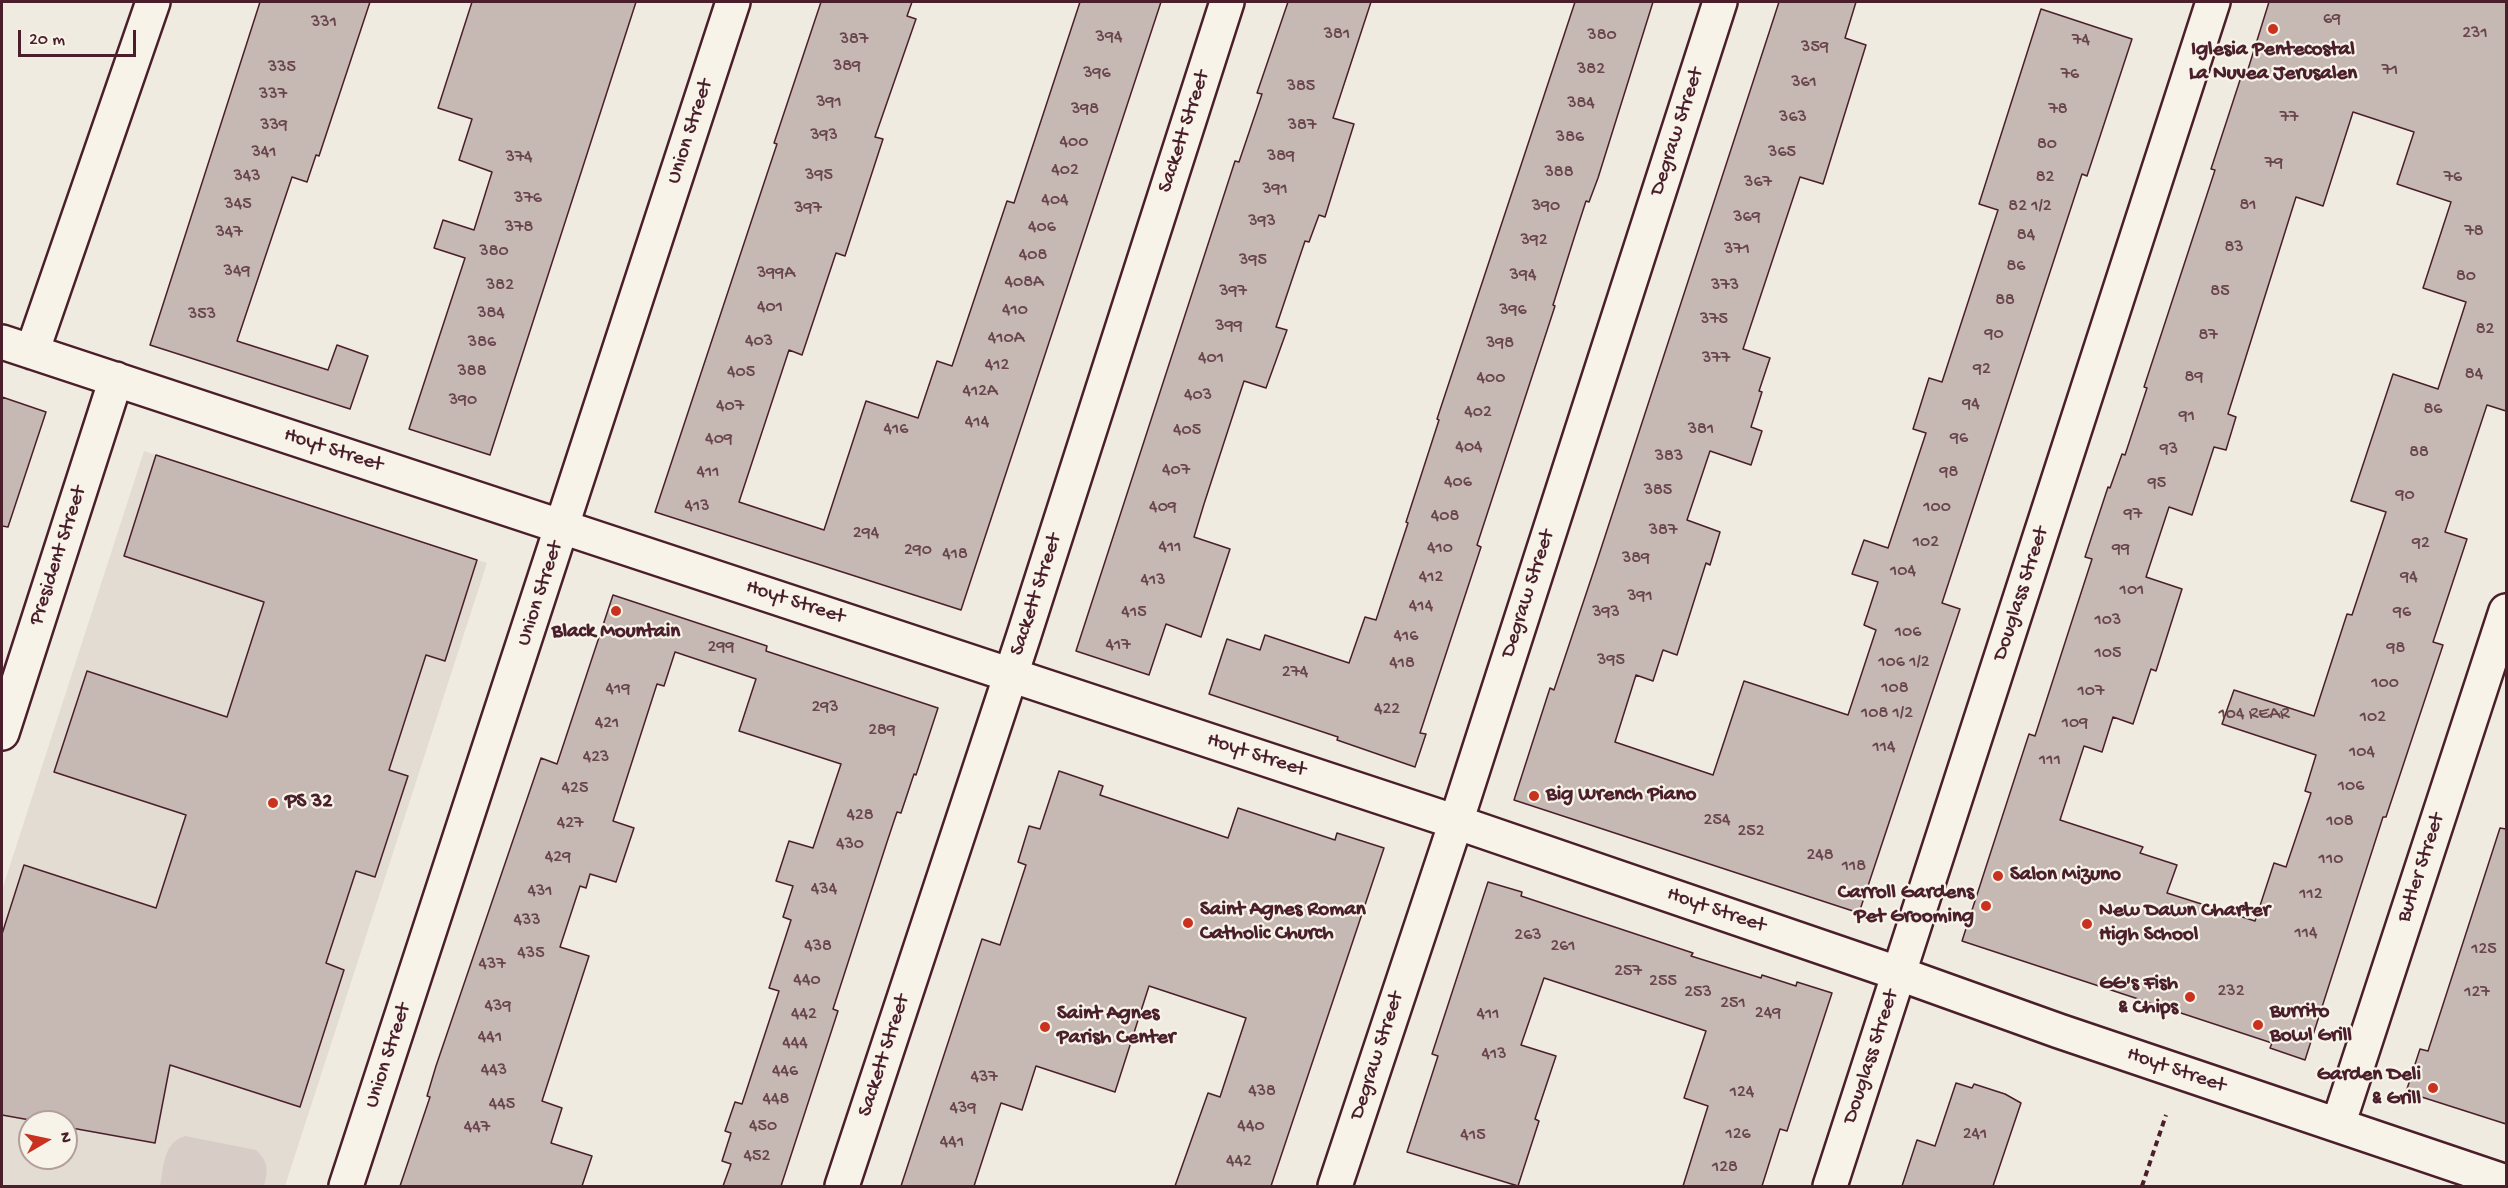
<!DOCTYPE html>
<html>
<head>
<meta charset="utf-8">
<style>
	body { margin:0 }
	#map { position:relative; width:2508px; height:1188px; overflow:hidden; background:#f0ebe0; font-family:"Gochi Hand",sans-serif }
	canvas { display:block }
	.frame { position:absolute; inset:0; border:3px solid #4a1f2b; pointer-events:none }
	.north { position:absolute; left:18px; top:1110px; width:60px; height:60px; box-sizing:border-box; background:#f7f3e8; border:2px solid #b29e9c; border-radius:50%; rotate:81deg; font-size:16px; font-weight:700; line-height:24px; text-align:center; color:#4a1f2b }
	.north::after { content:''; display:block; margin:auto; width:21px; height:27px; background:#c8321e; clip-path:polygon(50% 0,100% 100%,50% 72%,0 100%) }
	.scale { position:absolute; left:18px; top:30px; width:118px; height:27px; box-sizing:border-box; border:3px solid #4a1f2b; border-top:0; padding-left:8px; font-size:18px; line-height:21px; white-space:nowrap; color:#4a1f2b; -webkit-text-stroke:4px #f7f3e8; paint-order:stroke }
</style>
</head>
<body>
<div id="map">
<canvas width="2508" height="1188"></canvas>
<div class="frame"></div>
<div class="north">N</div>
<div class="scale">20 m</div>
</div>
<script>
const ctx = document.querySelector('canvas').getContext('2d');
ctx.lineJoin = 'round';
function paint(path, color) { ctx.fillStyle = color; ctx.fill(path, 'evenodd'); }
function stroke(path, color, width, dash) { ctx.strokeStyle = color; ctx.lineWidth = width; ctx.lineCap = dash ? 'butt' : 'round'; ctx.setLineDash(dash || []); ctx.stroke(path); }
function label(font, color, halo, rows, align = 'center') {
  ctx.font = font + ' "Gochi Hand",sans-serif'; ctx.lineWidth = 4.5; ctx.setLineDash([]); ctx.textBaseline = 'middle'; ctx.strokeStyle = halo; ctx.fillStyle = color; for (const [text, x, y, turn = 0] of rows) {
    ctx.save(); ctx.translate(x, y); ctx.rotate((+turn || 0) * Math.PI / 180); ctx.textAlign = isNaN(turn) ? turn : align; if (halo) ctx.strokeText(text, 0, 0); ctx.fillText(text, 0, 0); ctx.restore();
  }
}
paint(new Path2D(`
	M144,451L487,563L285,1186H2V890ZM30,1122H66V1158H30Z`), '#e3dcd2');
paint(new Path2D(`
	M185,1136L256,1150C269,1162 268,1171 264,1186H160C164,1166 163,1143 185,1136Z`), '#d8cdc6');
const building = new Path2D(`
	M260,2H370L319,156L316,155L307,182L292,177L237,341L328,370L337,345L368,356L350,409L150,345Z
	M472,2H636L490,455L409,429L465,258L434,248L443,220L474,230L492,172L459,160L472,119L438,108Z
	M821,2H912L907,16L916,19L875,137L883,139L845,256L836,253L802,355L789,350L739,502L824,530L866,401L918,418L937,361L952,366L1007,201L1014,203L1080,2H1161L961,610L655,512L766,177L777,144L774,143Z
	M1288,2H1371L1333,118L1354,124L1325,217L1319,215L1309,242L1305,241L1276,327L1287,330L1266,388L1244,381L1204,504L1194,537L1230,549L1201,637L1166,624L1149,675L1076,651L1235,161L1239,162L1262,94L1257,93Z
	M1575,2H1653L1598,178L1589,202L1586,201L1575,235L1553,305L1555,306L1477,545L1481,547L1420,733L1426,734L1415,767L1337,740L1338,737L1209,694L1227,639L1260,650L1265,635L1349,663L1365,617L1376,620L1408,523L1406,522L1439,420L1437,419Z
	M1779,2H1856L1845,38L1866,45L1823,184L1800,177L1743,349L1770,358L1759,391L1762,392L1751,427L1762,431L1751,465L1710,451L1687,520L1720,532L1710,565L1706,563L1677,655L1663,650L1653,681L1636,675L1615,742L1713,775L1744,681L1848,715L1876,630L1864,625L1878,582L1852,574L1864,540L1888,548L1926,433L1913,429L1929,378L1942,382L1998,210L1979,204L2041,9L2132,39L2087,176L2082,174L1942,603L1960,609L1859,913L1514,800L1550,688L1554,690L1596,564Z
	M2269,2H2506V411L2487,405L2445,532L2467,539L2433,642L2443,645L2386,817H2383L2305,1060L2270,1048L2272,1043L1962,941L2029,734L2035,736L2070,627L2092,559L2085,557L2108,487L2110,488L2122,454L2125,455L2147,388L2144,387L2215,170L2211,169L2241,77L2245,79ZM2353,112L2414,132L2397,184L2451,202L2423,288L2466,302L2438,389L2393,374L2351,501L2386,512L2352,615L2347,614L2314,716L2234,690L2222,724L2316,755L2305,791L2311,793L2286,867L2274,863L2255,921L2167,893L2177,865L2140,853L2143,847L2060,820L2084,746L2102,752L2113,717L2133,724L2151,669L2156,671L2182,589L2146,577L2169,507L2192,515L2214,447L2226,450L2236,417L2228,414L2296,197L2323,206Z
	M2,397L46,412L8,527L2,526Z
	M156,455L477,560L445,661L426,655L389,770L408,776L375,877L356,871L326,963L344,970L300,1107L170,1065L155,1143L66,1127V1122H41L2,1115V934L24,865L156,908L186,815L54,772L87,671L227,717L264,602L124,556Z
	M613,595L767,646L766,651L938,708L916,775L914,774L901,813L897,812L887,842L833,1009L838,1011L781,1186H723L731,1164L722,1161L731,1133L725,1131L735,1102L742,1104L779,991L769,988L791,920L783,917L793,886L776,881L789,841L813,848L841,764L739,731L756,679L675,652L664,686L657,684L613,821L634,828L616,882L590,874L586,888L580,886L560,947L589,956L542,1101L562,1108L551,1143L592,1156L582,1186H400L430,1097L427,1096L436,1066L541,758L557,764Z
	M1059,771L1103,786L1100,795L1228,838L1238,808L1335,840L1337,833L1384,848L1271,1186H1175L1208,1093L1220,1097L1246,1018L1149,986L1115,1092L1036,1066L1022,1110L1001,1103L974,1186H901L982,939L1000,945L1026,865L1018,862L1029,826L1040,829Z
	M2500,828L2506,829V1124L2406,1092L2420,1049L2428,1051Z
	M1488,882L1522,892L1521,896L1693,953L1691,956L1761,978L1762,975L1796,986L1797,982L1832,993L1787,1131L1780,1129L1762,1186H1683L1708,1106L1684,1098L1706,1031L1544,978L1521,1045L1556,1056L1535,1119L1539,1121L1518,1186L1407,1152L1438,1056L1432,1054Z
	M1956,1083L1972,1088L1974,1084L2005,1094L2021,1103L1993,1186H1902L1917,1140L1935,1146Z`);
paint(building, '#c6b8b3');
stroke(building, '#4a1f2b', 1.5);
const street = new Path2D(`
	M2,342L1456,822L1900,974L2059,1031L2506,1182
	M32,352L153,2
	M2,733L116,379
	M2338,1125L2506,611
	M842,1186L1023,638L1227,2
	M1335,1186L1456,822L1720,2
	M1830,1186L2213,2`);
const secondary = new Path2D(`
	M346,1186L733,2`);
stroke(street, '#4a1f2b', 38);
stroke(secondary, '#4a1f2b', 38);
stroke(new Path2D(`
	M2142,1186L2166,1115`), '#4a1f2b', 4, [6, 4.5]);
stroke(street, '#f7f3e8', 33);
stroke(secondary, '#f7f3e8', 33);
for (const [x, y, r, color] of [
	[2273,29,6,"#c8321e"],
	[616,611,6,"#c8321e"],
	[1534,796,6,"#c8321e"],
	[273,803,6,"#c8321e"],
	[1998,876,6,"#c8321e"],
	[1986,906,6,"#c8321e"],
	[1188,923,6,"#c8321e"],
	[2087,924,6,"#c8321e"],
	[2190,997,6,"#c8321e"],
	[2258,1025,6,"#c8321e"],
	[1045,1027,6,"#c8321e"],
	[2433,1088,6,"#c8321e"]
]) { const dot = new Path2D(); dot.arc(x, y, r, 0, 2 * Math.PI); ctx.fillStyle = color; ctx.fill(dot); stroke(dot, '#f7f3e8', 2); }
label('18px', '#69454d', null, [
	["69",2332,20],
	["331",324,23],
	["231",2475,34],
	["381",1337,35],
	["380",1602,36],
	["394",1109,38],
	["387",854,40],
	["74",2081,41],
	["359",1815,48],
	["389",847,67],
	["335",282,68],
	["382",1591,70],
	["71",2390,71],
	["396",1097,74],
	["76",2070,75],
	["361",1804,83],
	["385",1301,87],
	["337",273,95],
	["391",829,103],
	["384",1581,104],
	["398",1085,110],
	["78",2058,110],
	["363",1793,118],
	["77",2289,118],
	["339",274,126],
	["387",1302,126],
	["393",824,136],
	["386",1570,138],
	["400",1074,143],
	["80",2047,145],
	["341",264,153],
	["365",1782,153],
	["389",1281,157],
	["374",519,158],
	["79",2274,164],
	["402",1065,171],
	["388",1559,173],
	["395",819,176],
	["343",247,177],
	["82",2045,178],
	["76",2453,178],
	["367",1758,183],
	["391",1275,190],
	["376",528,199],
	["404",1055,201],
	["345",238,205],
	["81",2248,206],
	["390",1546,207],
	["82 1/2",2030,207],
	["397",808,209],
	["369",1747,218],
	["393",1262,222],
	["378",519,228],
	["406",1042,228],
	["78",2474,232],
	["347",229,233],
	["84",2026,236],
	["392",1534,241],
	["83",2234,248],
	["371",1737,250],
	["380",494,252],
	["408",1033,256],
	["395",1253,261],
	["86",2016,267],
	["349",237,272],
	["399A",776,274],
	["394",1523,276],
	["80",2466,277],
	["408A",1024,283],
	["382",500,286],
	["373",1725,286],
	["397",1233,292],
	["85",2220,292],
	["88",2005,301],
	["401",770,308],
	["410",1015,311],
	["396",1513,311],
	["384",491,314],
	["353",202,315],
	["375",1714,320],
	["399",1229,327],
	["82",2485,330],
	["90",1994,335],
	["87",2208,336],
	["410A",1006,339],
	["403",759,342],
	["386",482,343],
	["398",1500,344],
	["401",1211,359],
	["377",1716,359],
	["412",997,366],
	["92",1982,370],
	["388",472,372],
	["405",741,373],
	["84",2474,375],
	["89",2194,378],
	["400",1491,379],
	["412A",980,392],
	["403",1198,396],
	["390",463,401],
	["94",1971,405],
	["407",730,407],
	["86",2433,410],
	["402",1478,413],
	["91",2187,417],
	["414",977,423],
	["416",896,430],
	["381",1701,430],
	["405",1187,431],
	["96",1959,439],
	["409",719,440],
	["404",1469,448],
	["93",2169,450],
	["88",2419,453],
	["383",1669,457],
	["407",1176,471],
	["411",708,473],
	["98",1949,473],
	["406",1458,483],
	["95",2157,484],
	["385",1658,491],
	["90",2405,496],
	["413",697,507],
	["409",1163,508],
	["100",1937,508],
	["97",2133,515],
	["408",1445,517],
	["387",1663,531],
	["294",866,534],
	["102",1926,543],
	["92",2421,544],
	["411",1170,548],
	["410",1440,549],
	["99",2121,550],
	["290",918,551],
	["418",955,555],
	["389",1636,559],
	["104",1903,572],
	["412",1431,578],
	["94",2409,578],
	["413",1153,581],
	["101",2132,591],
	["391",1640,597],
	["414",1421,607],
	["415",1134,613],
	["393",1606,613],
	["96",2402,613],
	["103",2108,621],
	["106",1908,633],
	["416",1406,637],
	["417",1118,646],
	["299",721,648],
	["98",2396,649],
	["105",2108,654],
	["395",1611,661],
	["106 1/2",1904,663],
	["418",1402,664],
	["274",1295,673],
	["100",2385,684],
	["108",1895,689],
	["419",618,690],
	["107",2091,692],
	["293",825,708],
	["422",1387,710],
	["108 1/2",1887,714],
	["104 REAR",2254,715],
	["102",2373,718],
	["421",607,724],
	["109",2075,724],
	["289",882,731],
	["114",1884,748],
	["104",2362,753],
	["423",596,758],
	["111",2050,761],
	["106",2351,787],
	["425",575,789],
	["428",860,816],
	["254",1717,821],
	["108",2340,822],
	["427",570,824],
	["252",1751,832],
	["430",850,845],
	["248",1820,856],
	["429",558,858],
	["110",2331,860],
	["118",1854,867],
	["434",824,890],
	["431",540,892],
	["112",2311,895],
	["433",527,921],
	["114",2306,934],
	["263",1528,936],
	["438",818,947],
	["261",1563,947],
	["125",2484,950],
	["435",531,954],
	["437",492,965],
	["257",1628,972],
	["440",807,981],
	["255",1663,982],
	["232",2231,992],
	["253",1698,993],
	["127",2477,993],
	["251",1733,1004],
	["439",498,1007],
	["249",1768,1014],
	["442",804,1015],
	["411",1488,1015],
	["441",490,1038],
	["444",795,1044],
	["413",1494,1055],
	["443",494,1071],
	["446",785,1072],
	["437",984,1078],
	["438",1262,1092],
	["124",1742,1093],
	["448",776,1100],
	["445",502,1105],
	["439",963,1109],
	["450",763,1127],
	["440",1251,1127],
	["447",477,1128],
	["126",1738,1135],
	["241",1975,1135],
	["415",1473,1136],
	["441",952,1143],
	["452",757,1157],
	["442",1239,1162],
	["128",1725,1168]
]);
label('bold 21px', '#4a1f2b', '#f7f3e8', [
	["Iglesia Pentecostal",2273,51,"center"],
	["La Nuvea Jerusalen",2273,75,"center"],
	["Black Mountain",616,633,"center"],
	["Big Wrench Piano",1546,796],
	["PS 32",285,803],
	["Salon Mizuno",2010,876],
	["Carroll Gardens",1974,894,"right"],
	["Pet Grooming",1974,918,"right"],
	["Saint Agnes Roman",1200,911],
	["Catholic Church",1200,935],
	["New Dawn Charter",2099,912],
	["High School",2099,936],
	["GG's Fish",2178,985,"right"],
	["& Chips",2178,1009,"right"],
	["Burrito",2270,1013],
	["Bowl Grill",2270,1037],
	["Saint Agnes",1057,1015],
	["Parish Center",1057,1039],
	["Garden Deli",2421,1076,"right"],
	["& Grill",2421,1100,"right"]
], 'left');
label('21px', '#4a1f2b', '#f7f3e8', [
	["Union Street",691,132,-72],
	["Sackett Street",1185,132,-72],
	["Degraw Street",1678,132,-72],
	["Hoyt Street",333,451,18],
	["President Street",59,556,-72],
	["Union Street",541,594,-72],
	["Degraw Street",1529,594,-72],
	["Douglass Street",2022,594,-72],
	["Sackett Street",1037,595,-72],
	["Hoyt Street",795,603,18],
	["Hoyt Street",1256,756,18],
	["Butler Street",2422,868,-72],
	["Hoyt Street",1716,911,19],
	["Union Street",389,1056,-72],
	["Sackett Street",885,1056,-72],
	["Degraw Street",1378,1056,-72],
	["Douglass Street",1872,1057,-72],
	["Hoyt Street",2176,1071,19]
]);
</script>
</body>
</html>
